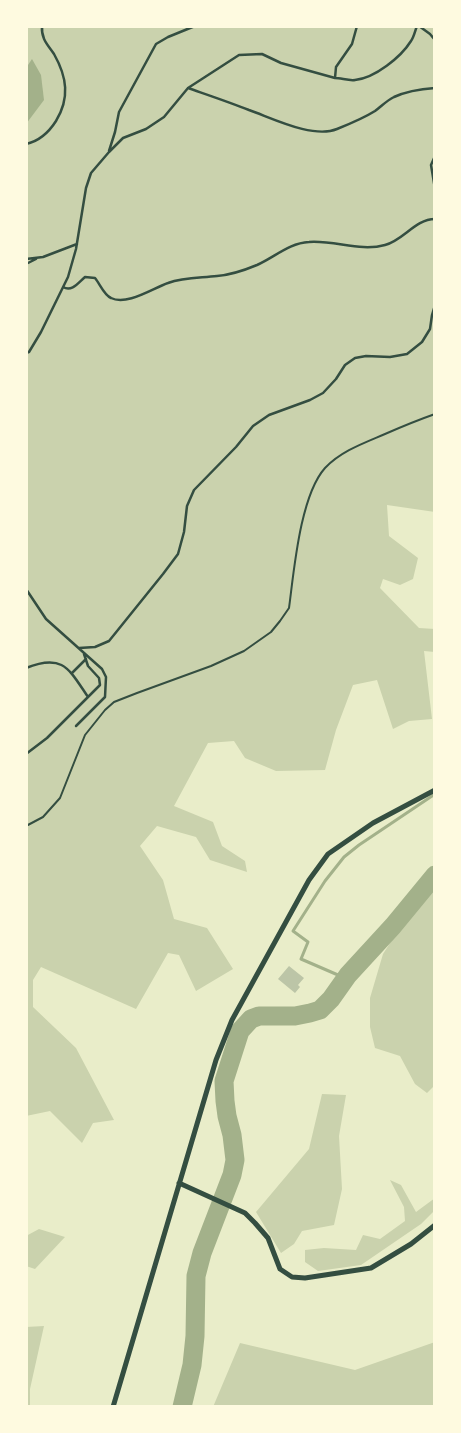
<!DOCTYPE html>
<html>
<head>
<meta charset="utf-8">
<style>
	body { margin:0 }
	#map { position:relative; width:461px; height:1433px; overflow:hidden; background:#e9edc9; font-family:"Space Grotesk",sans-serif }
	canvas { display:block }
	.frame { position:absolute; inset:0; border:28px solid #fefae0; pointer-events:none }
</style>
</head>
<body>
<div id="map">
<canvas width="461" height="1433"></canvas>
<div class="frame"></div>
</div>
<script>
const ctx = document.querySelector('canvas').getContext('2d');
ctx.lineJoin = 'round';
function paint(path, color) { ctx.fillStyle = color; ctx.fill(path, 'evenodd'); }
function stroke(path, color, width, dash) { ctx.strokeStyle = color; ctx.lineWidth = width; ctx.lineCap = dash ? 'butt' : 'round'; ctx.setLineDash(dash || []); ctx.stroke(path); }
paint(new Path2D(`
	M26,26H435V512L387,505L389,536L418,558L413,579L400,585L383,579L380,588L419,628L435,629V652L424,651L432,719L409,721L393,729L377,680L353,685L336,730L325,770L276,771L245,758L234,741L208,743L174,806L213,822L222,846L245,861L247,872L210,860L196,837L157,826L140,846L163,880L174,919L207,928L233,969L196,991L179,955L168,953L136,1009L41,967L33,980V1007L76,1048L114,1120L93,1123L82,1143L50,1111L26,1116Z
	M435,881V1085L427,1093L415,1084L400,1056L375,1048L370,1027V998L383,954L399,929Z
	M322,1094L346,1095L339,1136L342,1189L334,1225L302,1231L294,1244L281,1253L256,1212L309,1149Z
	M390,1180L401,1185L416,1212L435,1198V1210L421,1224L361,1265L318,1271L305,1262V1250L324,1248L356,1250L363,1235L380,1239L405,1221L404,1207Z
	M39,1229L65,1237L35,1269L26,1266V1236Z
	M44,1326L30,1389V1407H26V1327Z
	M435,1342V1407H213L240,1343L355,1370Z`), '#cad2ad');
paint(new Path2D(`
	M32,59L41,75L44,100L26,124V68Z`), '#a3b18a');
stroke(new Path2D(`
	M344,981L338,975L301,959L308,942L293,931L325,881L344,857L359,845L435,794`), '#a3b18a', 3);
stroke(new Path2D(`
	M182,1407L192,1365L195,1336L196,1276L202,1253L232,1175L235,1160L232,1135L227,1116L225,1101L224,1081L240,1031L251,1019L259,1016H295L310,1013L320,1010L331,999L348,975L393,926L435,875`), '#a3b18a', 19);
paint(new Path2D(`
	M289,966L304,978L298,985L300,987L295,993L278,979Z`), '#bcc5a7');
stroke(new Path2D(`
	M26,826L43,817L60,798L85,735L105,710L114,702L137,693L211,666L244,651L271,632L280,621L289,608C294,571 300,496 325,468C341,451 364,443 385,434C401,427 418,420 435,414`), '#344e41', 2);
stroke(new Path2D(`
	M357,26L352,44L336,67L335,78C341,78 349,81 355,80C375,78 401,57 411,41C414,37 415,31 417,26
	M419,26L430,34L435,40
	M188,88C208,95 229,102 249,110C272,118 313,139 337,129C347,125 367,116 375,111C382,106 386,101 394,97C407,91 421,89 435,88
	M26,144C40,141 49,132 56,121C70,98 67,77 54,54C48,45 41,39 42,26
	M109,151L115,132L119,112L156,44L168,37L195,26
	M435,156L431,165L435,189
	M26,259L43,257L77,244
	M26,264L36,259
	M63,287C72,292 78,283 85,277L95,278C100,284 104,295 111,298C127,306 153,288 168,283C184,277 201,278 217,276C230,275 245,270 257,265C275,257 289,243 309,242C335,240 360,252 385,245C404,240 415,219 435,219
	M26,353L29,352L41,332L68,277L76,249L86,188L91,173L109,152L123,138L146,129L164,117L188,88L239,55L262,54L281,63L335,78
	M26,589L46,619L102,669L106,677L105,697L76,726
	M79,648L95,647L109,641L163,574L178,554L184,532L187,506L194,490L236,447L253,426L269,415L310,400L323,393L336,379L345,365L355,358L366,356L390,357L407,354L422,342L430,329L432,315L435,305
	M26,668C63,653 69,669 88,697
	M72,673L86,659
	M26,754L47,738L100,685L99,678L88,666L84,654`), '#344e41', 2.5);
stroke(new Path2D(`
	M179,1183L245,1213L255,1223L268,1238L280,1269L292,1277L305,1278L371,1268L411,1244L435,1225
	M113,1407L216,1060L232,1020L309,880L328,854L373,823L435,790`), '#344e41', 5);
</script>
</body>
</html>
